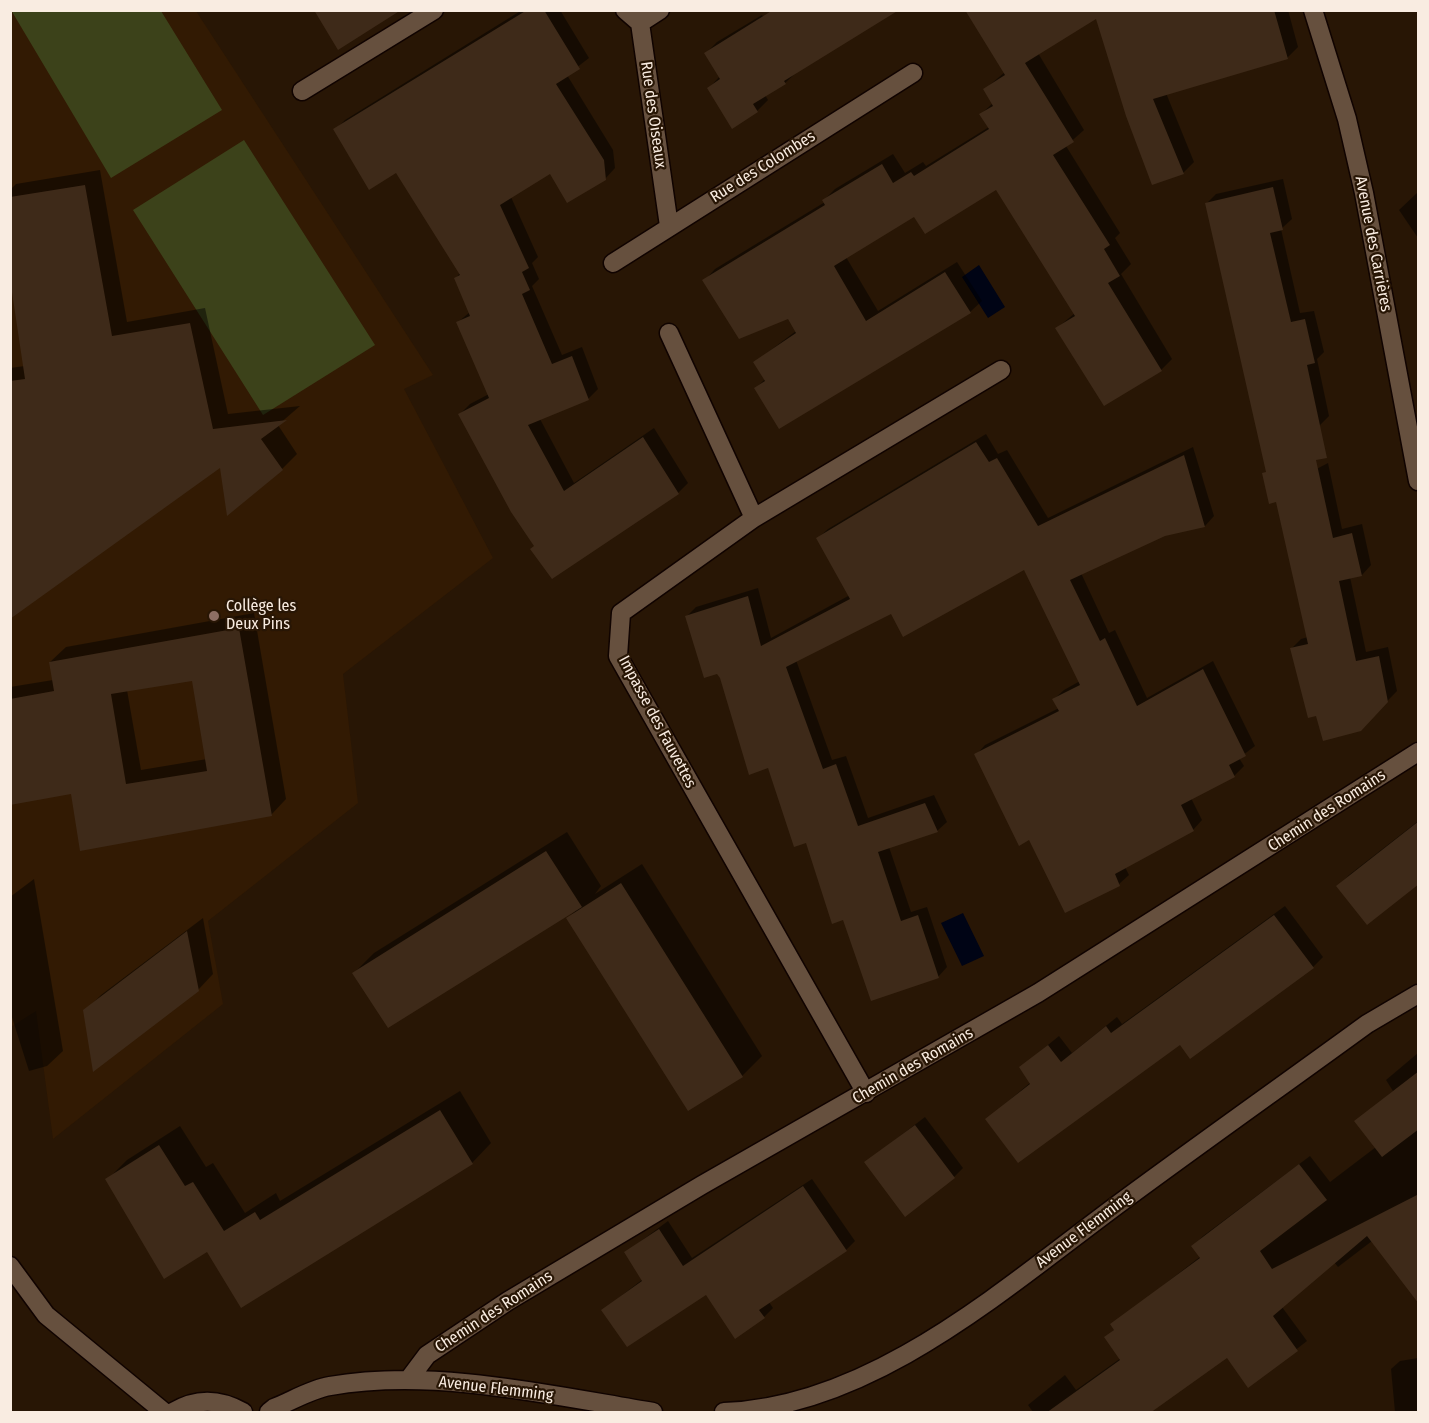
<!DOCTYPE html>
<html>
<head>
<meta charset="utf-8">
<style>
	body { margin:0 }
	#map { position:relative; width:1429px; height:1423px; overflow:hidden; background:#281605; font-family:"Fira Sans Condensed",sans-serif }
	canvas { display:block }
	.frame { position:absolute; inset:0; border:12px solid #f9ece1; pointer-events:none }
</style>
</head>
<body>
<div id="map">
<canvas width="1429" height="1423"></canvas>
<div class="frame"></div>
</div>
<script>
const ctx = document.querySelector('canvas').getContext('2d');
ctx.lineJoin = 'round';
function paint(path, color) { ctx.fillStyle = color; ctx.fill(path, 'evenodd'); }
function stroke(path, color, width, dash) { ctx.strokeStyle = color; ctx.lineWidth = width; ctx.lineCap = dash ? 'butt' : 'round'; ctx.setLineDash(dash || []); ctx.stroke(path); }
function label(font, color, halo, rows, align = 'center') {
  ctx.font = font + ' "Fira Sans Condensed",sans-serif'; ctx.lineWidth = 4.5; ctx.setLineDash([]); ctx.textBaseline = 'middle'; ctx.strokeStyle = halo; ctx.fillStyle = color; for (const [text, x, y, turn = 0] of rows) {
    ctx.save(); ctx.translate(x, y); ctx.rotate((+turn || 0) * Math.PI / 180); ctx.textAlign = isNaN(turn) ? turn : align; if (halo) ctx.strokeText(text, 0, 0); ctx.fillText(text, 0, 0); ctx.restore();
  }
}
paint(new Path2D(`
	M11,11H196L433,375L404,389L493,558L343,674L358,803L208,921L223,1004L53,1139L36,1011L11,1027Z`), '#321a03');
paint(new Path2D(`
	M11,10L161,11L222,110L111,178Z
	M244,140L375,345L263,415L133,210Z`), '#3c421a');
paint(new Path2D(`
	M979,265L1005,307L988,318L962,277Z
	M963,913L984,956L962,966L941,923Z`), '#000415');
paint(new Path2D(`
	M522,10H560L589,58L567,75L613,150L615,168L605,179L550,172L511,197L538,257L532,263L539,279L532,286L562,355L582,347L598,389L588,399L540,419L574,483L654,428L688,483L678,493L552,577L460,414L470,404L489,394L458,322L470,312L456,278L460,273L397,171L335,130L345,120Z
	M966,10H1288L1298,47L1287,58L1166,93L1194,162L1183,173L1097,17L1038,53L1084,130L1066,146L1120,233L1115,238L1131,264L1121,274L1172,359L1161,370L1057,328L1075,313L997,188L915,215L846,257L878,311L957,262L982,301L970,312L780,427L756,388L765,379L755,362L796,331L789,318L704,281L715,269L825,202L824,200L835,189L893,154L905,173L923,162L926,166L989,127L981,114L993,103L985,89L1005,72Z
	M762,15L798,71L785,83L765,95L768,100L757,111L709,88L720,76L706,53L717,42Z
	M100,170L127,322L205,308L228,414L300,406L278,425L297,454L282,469L221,466L10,617V368L25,366L10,269V190L16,184Z
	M1283,179L1292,219L1281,229L1300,313L1314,311L1324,352L1317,359L1329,416L1319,426L1207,203L1216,194Z
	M1418,192V238L1399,210Z
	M986,434L998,454L1007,450L1048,518L1193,447L1214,516L1205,526L1164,535L1081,573L1109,633L1115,630L1147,698L1213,661L1255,746L1239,758L1244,766L1234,776L1191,798L1202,820L1193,830L1125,867L1129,875L1119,884L1066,911L1030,838L976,755L985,745L1059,708L1054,699L1064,690L1080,681L1024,568L892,612L796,660L832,760L846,756L868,818L934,795L947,822L937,831L889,847L911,912L927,907L947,967L938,977L844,918L769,766L687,616L696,607L758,588L771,638L850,595L818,538L828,529Z
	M1328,463L1342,529L1362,524L1371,565L1362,575L1350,577L1366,652L1388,647L1397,691L1360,729L1317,714L1292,648L1301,639L1308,637L1286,485Z
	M254,613L286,799L271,815L72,793L10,803V687L53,680L50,662L66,647ZM193,679L207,759L141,770L127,690Z
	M1417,822L1418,824L1338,886L1349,875Z
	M567,832L601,886L595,894L642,864L762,1056L742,1076L568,918L575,911L354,973L374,953Z
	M34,879L63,1051L47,1066L29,1071L10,1011V897Z
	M1285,906L1323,957L1313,967L1180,1043L987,1119L1031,1082L1021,1067L1059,1036L1072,1053L1117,1017L1122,1024Z
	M203,918L213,974L198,990L85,1011L101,995Z
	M1418,1053V1256L1372,1241L1338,1267L1334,1262L1282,1307L1307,1341L1249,1386L1228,1356L1147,1412H1033L1028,1405L1065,1375L1076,1390L1121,1358L1106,1337L1115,1329L1112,1325L1201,1256L1193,1246L1203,1236L1310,1156L1330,1182L1376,1147L1356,1121L1393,1091L1386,1080Z
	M460,1091L491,1143L472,1163L207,1250L107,1180L127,1160L180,1126L206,1167L213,1163L245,1213L276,1193L280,1201Z
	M925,1117L963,1168L954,1177L866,1162Z
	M812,1179L855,1241L846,1250L769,1302L773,1308L764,1317L706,1292L603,1310L643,1279L626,1252L668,1221L692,1258Z
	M1418,1358V1412H1395L1391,1369L1400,1361Z`), '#0007');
paint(new Path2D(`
	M314,10H401L338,50Z
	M527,10H544L580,69L556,84L604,160L606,180L567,203L550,174L500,205L529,268L522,272L530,290L522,294L552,364L572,356L589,400L528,425L564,491L643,437L679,494L552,579L530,549L534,546L511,512L458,414L489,398L456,322L470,316L454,278L460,275L396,173L369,190L333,129Z
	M773,10H899L784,81L786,84L753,104L758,112L732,129L707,88L720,79L704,53Z
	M965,10H1274L1288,59L1153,99L1184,174L1152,185L1126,116L1096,19L1025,63L1074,142L1053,155L1110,245L1104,249L1120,276L1108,283L1162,371L1104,406L1055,328L1075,316L996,190L925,234L914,217L834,266L866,321L945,272L971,313L779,429L754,388L765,381L753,362L796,333L788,319L739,339L702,280L825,205L822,200L882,164L893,183L911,172L914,176L989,129L979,114L993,106L983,89L1005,75Z
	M85,185L112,336L190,323L213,429L287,420L261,439L283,470L227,516L220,468L10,619V381L25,379L10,279V197Z
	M1273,187L1283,230L1270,233L1291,322L1305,319L1315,363L1307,365L1327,458L1316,460L1333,538L1352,533L1362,576L1339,581L1356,661L1379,656L1388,702L1361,731L1323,741L1316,716L1308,718L1290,648L1308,644L1276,502L1269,504L1262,473L1266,472L1205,203Z
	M976,442L989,462L997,458L1038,526L1184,455L1205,527L1165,536L1070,580L1100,641L1105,638L1137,706L1203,669L1246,756L1229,765L1235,777L1181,805L1194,831L1115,874L1120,886L1065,913L1029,840L1019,846L974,754L1059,711L1052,699L1080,685L1024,570L903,637L891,614L786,667L823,769L836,764L858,826L925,803L938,832L878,852L901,921L918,915L939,978L871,1001L843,920L832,924L806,843L794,847L768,768L749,775L720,678L717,674L704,678L685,616L748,596L761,646L850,599L816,538Z
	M239,628L272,816L80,851L71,794L10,805V699L54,691L49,662ZM192,681L207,771L126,784L111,694Z
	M1419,821V884L1367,925L1336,886Z
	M546,851L582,907L388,1028L352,973Z
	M621,883L743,1077L688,1111L566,918Z
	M1274,915L1314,968L1190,1059L1180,1045L1018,1163L985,1119L1030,1084L1019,1067L1048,1045L1061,1062L1106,1026L1111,1033Z
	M187,931L199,991L93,1072L83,1010Z
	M1419,1071V1129L1382,1157L1354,1121Z
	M440,1110L473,1164L241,1308L207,1252L164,1279L105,1179L159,1145L185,1186L193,1182L224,1231L255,1212L260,1220Z
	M915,1125L955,1178L905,1217L864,1162Z
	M1299,1164L1327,1200L1260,1251L1272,1269L1419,1194V1304L1367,1236L1273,1316L1298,1351L1248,1388L1227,1358L1150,1413H1046L1120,1360L1104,1337L1114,1330L1110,1324L1200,1258L1191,1246Z
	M803,1186L847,1251L759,1310L765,1318L735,1339L706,1295L627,1347L601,1310L642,1281L624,1252L659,1229L683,1266Z`), '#3e2a19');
const minor = new Path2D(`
	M625,10L640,23L669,226
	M1313,10L1347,119L1364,193L1418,481
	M640,23L660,10
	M302,91L434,10
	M613,263L913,73
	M669,333L754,518
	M866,1093L618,656L621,613L754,518L1001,370
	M10,1266L46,1315L164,1412
	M409,1379L427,1355L508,1301L702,1185L1038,993L1418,752
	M173,1412C196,1398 220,1399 243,1412
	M269,1412L274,1408C292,1401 311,1389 330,1386C434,1368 550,1395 653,1412
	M724,1412C874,1407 1008,1285 1124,1200C1204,1141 1286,1083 1367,1024L1418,994`);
stroke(minor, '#100300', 21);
stroke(minor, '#66503e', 18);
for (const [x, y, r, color] of [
	[214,616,6,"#8d6e63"]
]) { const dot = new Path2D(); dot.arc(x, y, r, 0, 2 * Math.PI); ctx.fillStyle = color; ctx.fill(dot); stroke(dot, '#281605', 2); }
label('16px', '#f9ece1', '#281605', [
	["Rue des Oiseaux",653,115,82],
	["Rue des Colombes",763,167,-32],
	["Avenue des Carrières",1373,244,79],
	["Impasse des Fauvettes",657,722,62],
	["Chemin des Romains",1327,811,-33],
	["Chemin des Romains",913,1066,-30],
	["Avenue Flemming",1084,1230,-37],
	["Chemin des Romains",494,1312,-33],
	["Avenue Flemming",496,1389,7]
]);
label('16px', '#f9ece1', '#281605', [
	["Collège les",226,607],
	["Deux Pins",226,625]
], 'left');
</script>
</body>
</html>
